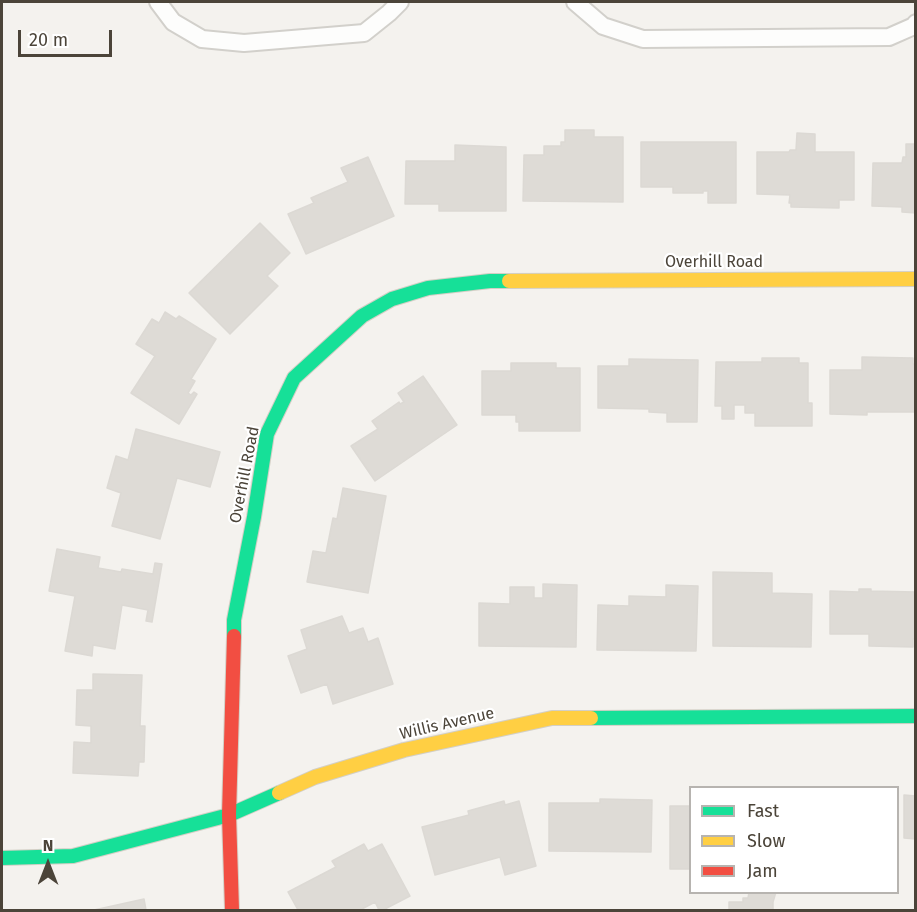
<!DOCTYPE html>
<html>
<head>
<meta charset="utf-8">
<style>
	body { margin:0 }
	#map { position:relative; width:917px; height:912px; overflow:hidden; background:#f4f2ee; font-family:"Fira Sans",sans-serif }
	canvas { display:block }
	.frame { position:absolute; inset:0; border:3px solid #4b4439; pointer-events:none }
	.legend { position:absolute; left:689px; top:786px; width:210px; height:108px; box-sizing:border-box; background:#fff; border:2px solid #b7b4b0; margin:0; padding:8px 10px; list-style:none; font-size:18px; color:#4b4439 }
	.legend li { display:flex; align-items:center; gap:12px; height:30px }
	.legend b { width:30px; border:2px solid #b7b4b0 }
	.north { position:absolute; left:18px; top:834px; width:60px; height:60px; -webkit-text-stroke:4px #fff; paint-order:stroke; rotate:0deg; font-size:16px; font-weight:700; line-height:24px; text-align:center; color:#4b4439 }
	.north::after { content:''; display:block; margin:auto; width:21px; height:27px; background:#4b4439; clip-path:polygon(50% 0,100% 100%,50% 72%,0 100%) }
	.scale { position:absolute; left:18px; top:30px; width:94px; height:27px; box-sizing:border-box; border:3px solid #4b4439; border-top:0; padding-left:8px; font-size:18px; line-height:21px; white-space:nowrap; color:#4b4439; -webkit-text-stroke:4px #fff; paint-order:stroke }
</style>
</head>
<body>
<div id="map">
<canvas width="917" height="912"></canvas>
<div class="frame"></div>
<ul class="legend">
<li><b style="height:8px;background:#16e098"></b>Fast</li>
<li><b style="height:8px;background:#ffcf43"></b>Slow</li>
<li><b style="height:8px;background:#f24e42"></b>Jam</li>
</ul>
<div class="north">N</div>
<div class="scale">20 m</div>
</div>
<script>
const ctx = document.querySelector('canvas').getContext('2d');
ctx.lineJoin = 'round';
function paint(path, color) { ctx.fillStyle = color; ctx.fill(path, 'evenodd'); }
function stroke(path, color, width, dash) { ctx.strokeStyle = color; ctx.lineWidth = width; ctx.lineCap = dash ? 'butt' : 'round'; ctx.setLineDash(dash || []); ctx.stroke(path); }
function label(font, color, halo, rows, align = 'center') {
  ctx.font = font + ' "Fira Sans",sans-serif'; ctx.lineWidth = 4.5; ctx.setLineDash([]); ctx.textBaseline = 'middle'; ctx.strokeStyle = halo; ctx.fillStyle = color; for (const [text, x, y, turn = 0] of rows) {
    ctx.save(); ctx.translate(x, y); ctx.rotate((+turn || 0) * Math.PI / 180); ctx.textAlign = isNaN(turn) ? turn : align; if (halo) ctx.strokeText(text, 0, 0); ctx.fillText(text, 0, 0); ctx.restore();
  }
}
const building = new Path2D(`
	M565,130H594V137H623V202L523,201L524,155H544V146H561V142H565Z
	M797,133L815,134V152H854V200H839V208L791,207V203H789L790,195L757,194V152H789L790,150H796Z
	M641,142H736V203H708V191H703V193H673V187H641Z
	M906,144H916V213L902,212V207L872,206L873,163H902L903,157H906Z
	M455,145L506,147V211H439V204H405L406,161H455Z
	M368,157L394,216L306,254L288,214L314,203L311,198L348,182L341,168Z
	M260,223L290,253L267,276L278,286L230,334L189,293Z
	M165,312L176,319L179,316L216,339L191,379L195,381L188,393L191,395L194,392L197,394L179,424L131,393L155,356L136,344L152,319L159,323Z
	M862,357L913,358V364H916V412H867V415L830,414V370H862Z
	M762,358H799V363H808V403H812V426H755V413H745V405H734V419H722V406H715L716,362H762Z
	M629,359L698,360L697,422H667V413L649,412V409L598,408V366H629Z
	M511,363H556V368H580V431H519V422H516V415H482V371H511Z
	M423,376L457,425L375,481L351,446L378,429L372,421L399,402L400,404L404,402L398,393Z
	M136,429L220,452L210,487L177,478L160,539L112,526L121,493L107,488L116,456L128,460Z
	M343,488L386,496L368,593L307,582L313,551L326,553L333,518L337,519Z
	M57,549L100,557L98,568L121,572L122,569L153,574L155,563L162,564L152,622L146,621L148,610L122,605L115,649L93,645L92,656L65,651L75,596L49,591Z
	M713,572L772,573V593L812,594L811,647L713,646Z
	M543,584L577,585L576,647L479,646V603L510,604V587H534V598H543Z
	M666,585L698,586L696,651L597,650L598,605L629,606V596L666,597Z
	M859,589H871V591L916,592V639H913V647L869,646V634H830V591L859,592Z
	M342,616L349,633L363,628L368,642L378,638L393,684L333,704L327,684L301,693L288,656L307,649L301,630Z
	M93,674L142,675L140,726H145L144,762H139L138,776L73,773L74,742L91,743V726L76,725L77,690H93Z
	M904,795L916,796V839L904,838Z
	M600,799L652,800L651,852L549,851V803H600Z
	M504,801L505,805L519,801L536,866L505,875L500,857L435,875L422,827L469,815L468,811Z
	M670,806H690V869H670Z
	M364,844L368,851L382,844L410,896L383,910H379L375,902L360,910H298L288,892L336,867L332,861Z
	M749,892H776L773,902V910H729V902H743V898H748Z
	M144,899L146,910H94Z`);
paint(building, '#dedbd6');
stroke(building, '#dcd9d4', 1.5);
const lane = new Path2D(`
	M158,2L173,22L202,39L244,43L364,33L389,13L400,2
	M575,2L603,26L643,39L889,37L914,26L916,23`);
const fast = new Path2D(`
	M234,636V620L254,517L267,434L294,378L362,316L392,299L428,288L490,281H509
	M591,718L916,716
	M2,858L73,856L229,815L279,793`);
const slow = new Path2D(`
	M509,281L916,279
	M279,793L315,777L404,750L552,718H591`);
const jam = new Path2D(`
	M232,910L229,815L234,636`);
stroke(lane, '#d2d0cb', 20);
stroke(fast, '#d3cfc5', 16);
stroke(slow, '#d3cfc5', 16);
stroke(jam, '#d3cfc5', 16);
stroke(lane, '#fdfdfc', 16);
stroke(fast, '#16e098', 14);
stroke(slow, '#ffcf43', 14);
stroke(jam, '#f24e42', 14);
label('16px', '#4b4439', '#fff', [
	["Overhill Road",714,263],
	["Overhill Road",245,475,-79],
	["Willis Avenue",447,724,-13]
]);
</script>
</body>
</html>
